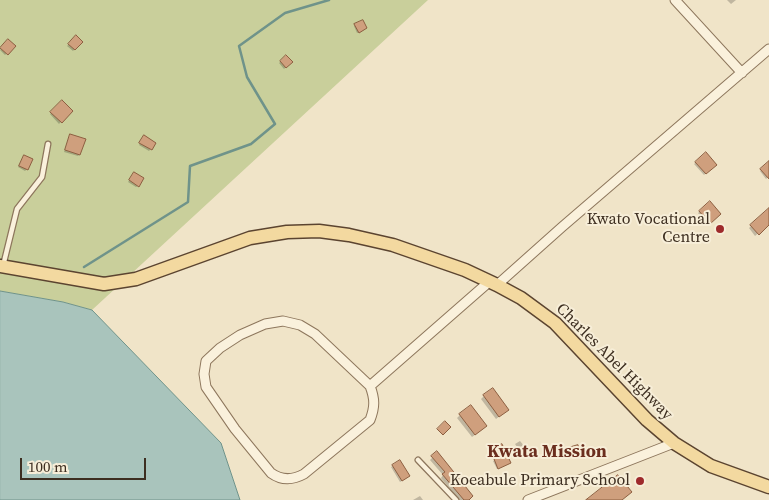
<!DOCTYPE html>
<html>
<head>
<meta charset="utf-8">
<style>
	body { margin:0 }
	#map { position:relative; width:769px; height:500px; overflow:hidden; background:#f0e4c8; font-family:"Source Serif 4",serif }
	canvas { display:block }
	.scale { position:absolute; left:20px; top:458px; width:126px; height:22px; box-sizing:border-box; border:2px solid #3d2e20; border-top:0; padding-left:6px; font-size:15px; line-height:18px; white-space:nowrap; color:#3d2e20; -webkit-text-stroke:4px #f7eed8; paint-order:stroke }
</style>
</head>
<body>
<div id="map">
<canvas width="769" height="500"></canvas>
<div class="scale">100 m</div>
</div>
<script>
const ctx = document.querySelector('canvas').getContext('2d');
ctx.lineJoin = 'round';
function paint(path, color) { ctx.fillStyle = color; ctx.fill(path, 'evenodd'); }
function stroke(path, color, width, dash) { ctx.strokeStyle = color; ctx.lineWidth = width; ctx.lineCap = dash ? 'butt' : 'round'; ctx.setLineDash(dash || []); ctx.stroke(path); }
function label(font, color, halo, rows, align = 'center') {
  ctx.font = font + ' "Source Serif 4",serif'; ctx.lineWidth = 4; ctx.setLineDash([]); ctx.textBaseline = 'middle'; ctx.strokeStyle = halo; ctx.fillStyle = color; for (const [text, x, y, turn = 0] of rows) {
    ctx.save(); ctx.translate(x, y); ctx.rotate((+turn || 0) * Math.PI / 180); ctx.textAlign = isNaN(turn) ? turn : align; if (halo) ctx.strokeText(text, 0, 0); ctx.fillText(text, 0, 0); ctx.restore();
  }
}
paint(new Path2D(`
	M0,0H428L92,310L63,302L0,291Z`), '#c9cf9b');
const water = new Path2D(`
	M0,291L63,302L92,310L221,443L240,500H0Z`);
paint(water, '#a9c4bc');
stroke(water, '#6f938a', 1);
paint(new Path2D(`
	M727,0H736L731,4Z
	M355,25L364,30L357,33L354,26Z
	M76,37L81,42L73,51L67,46Z
	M8,41L14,46L5,55L0,50Z
	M286,57L291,62L284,69L279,63Z
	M62,102L71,111L59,124L50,114Z
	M69,137L79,155L78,156L64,152Z
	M143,139L155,144L149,151L139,145Z
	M706,154L715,164L704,175L694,164Z
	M23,158L27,169L25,171L18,167Z
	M769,162V176L766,179L760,171Z
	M133,175L138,186L136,187L128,182Z
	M710,203L719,214L707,224L698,213Z
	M769,210V224L755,236L749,228Z
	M484,396L505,412L496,419L481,399Z
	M460,415L483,429L472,437L457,418Z
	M520,441L525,447L520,451L515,444Z
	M495,449L510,463L497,469L493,461L498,458L494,450Z
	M569,449L579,453L569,457L567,450Z
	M437,453L467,500H459L441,478L443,475L430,460Z
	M393,466L407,478L400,482L391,467Z
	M420,496L423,500H413Z`), '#0003');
stroke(new Path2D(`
	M84,267L188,202L190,166L251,144L275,124L247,77L239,46L285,13L329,0`), '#6f938a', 2.5);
const building = new Path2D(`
	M363,20L367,28L359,33L354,24Z
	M76,35L83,42L75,50L68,44Z
	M8,39L16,46L8,55L0,48Z
	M286,55L293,62L286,68L280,61Z
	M62,100L73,111L62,123L50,112Z
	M70,134L86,139L80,155L65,150Z
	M144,135L156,143L152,150L139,143Z
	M706,152L717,165L706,174L695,162Z
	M24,155L33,159L28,170L19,166Z
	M769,161V179L760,169Z
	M134,172L144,178L139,187L129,180Z
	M710,201L721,214L710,224L699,211Z
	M769,208V225L759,235L750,225Z
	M493,388L509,410L499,417L483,395Z
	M471,405L487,426L475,435L459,414Z
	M445,421L451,427L443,435L437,429Z
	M502,444L511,463L498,469L494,459L499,457L494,448Z
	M578,445L580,453L571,456L568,448Z
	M437,451L473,496L469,500H464L442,474L445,472L431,456Z
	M400,460L410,476L402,481L392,465Z
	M618,475L632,492L622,500H586Z`);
paint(building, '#cf9f7d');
stroke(building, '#8d5f41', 1);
const lane = new Path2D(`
	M3,266L17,209L42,177L48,144
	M418,460L456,500`);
const street = new Path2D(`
	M675,0L742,73
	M497,285L562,227L769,49
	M370,386C375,399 375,407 370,420L304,474C293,480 282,481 271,473L235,429L206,387L204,374L206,361L220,348L240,335L265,324L283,321L300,325L315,334L370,386L490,281
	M528,500L674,443`);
const primary = new Path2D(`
	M0,266L104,284L136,279L250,238L287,232L319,231L349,235L393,245L465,270L497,285L521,298L555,323L647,420L674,443L711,466L769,487`);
stroke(lane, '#8d765c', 7);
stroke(street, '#8d765c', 11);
stroke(primary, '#5b4430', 15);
stroke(lane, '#faf1dc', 4.5);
stroke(street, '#faf1dc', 9);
stroke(primary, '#f3d9a0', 12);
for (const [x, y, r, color] of [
	[720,229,5,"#9e2a2b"],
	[640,481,5,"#9e2a2b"]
]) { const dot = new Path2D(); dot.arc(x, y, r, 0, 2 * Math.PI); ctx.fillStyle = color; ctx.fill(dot); stroke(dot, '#f7eed8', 2); }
label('16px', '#3d2e20', '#f7eed8', [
	["Kwato Vocational",710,220],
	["Centre",710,238],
	["Koeabule Primary School",630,481]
], 'right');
label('16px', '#3d2e20', '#f7eed8', [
	["Charles Abel Highway",614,362,45]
]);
label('bold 18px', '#6b2e1e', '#f7eed8', [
	["Kwata Mission",547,452]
]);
</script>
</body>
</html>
